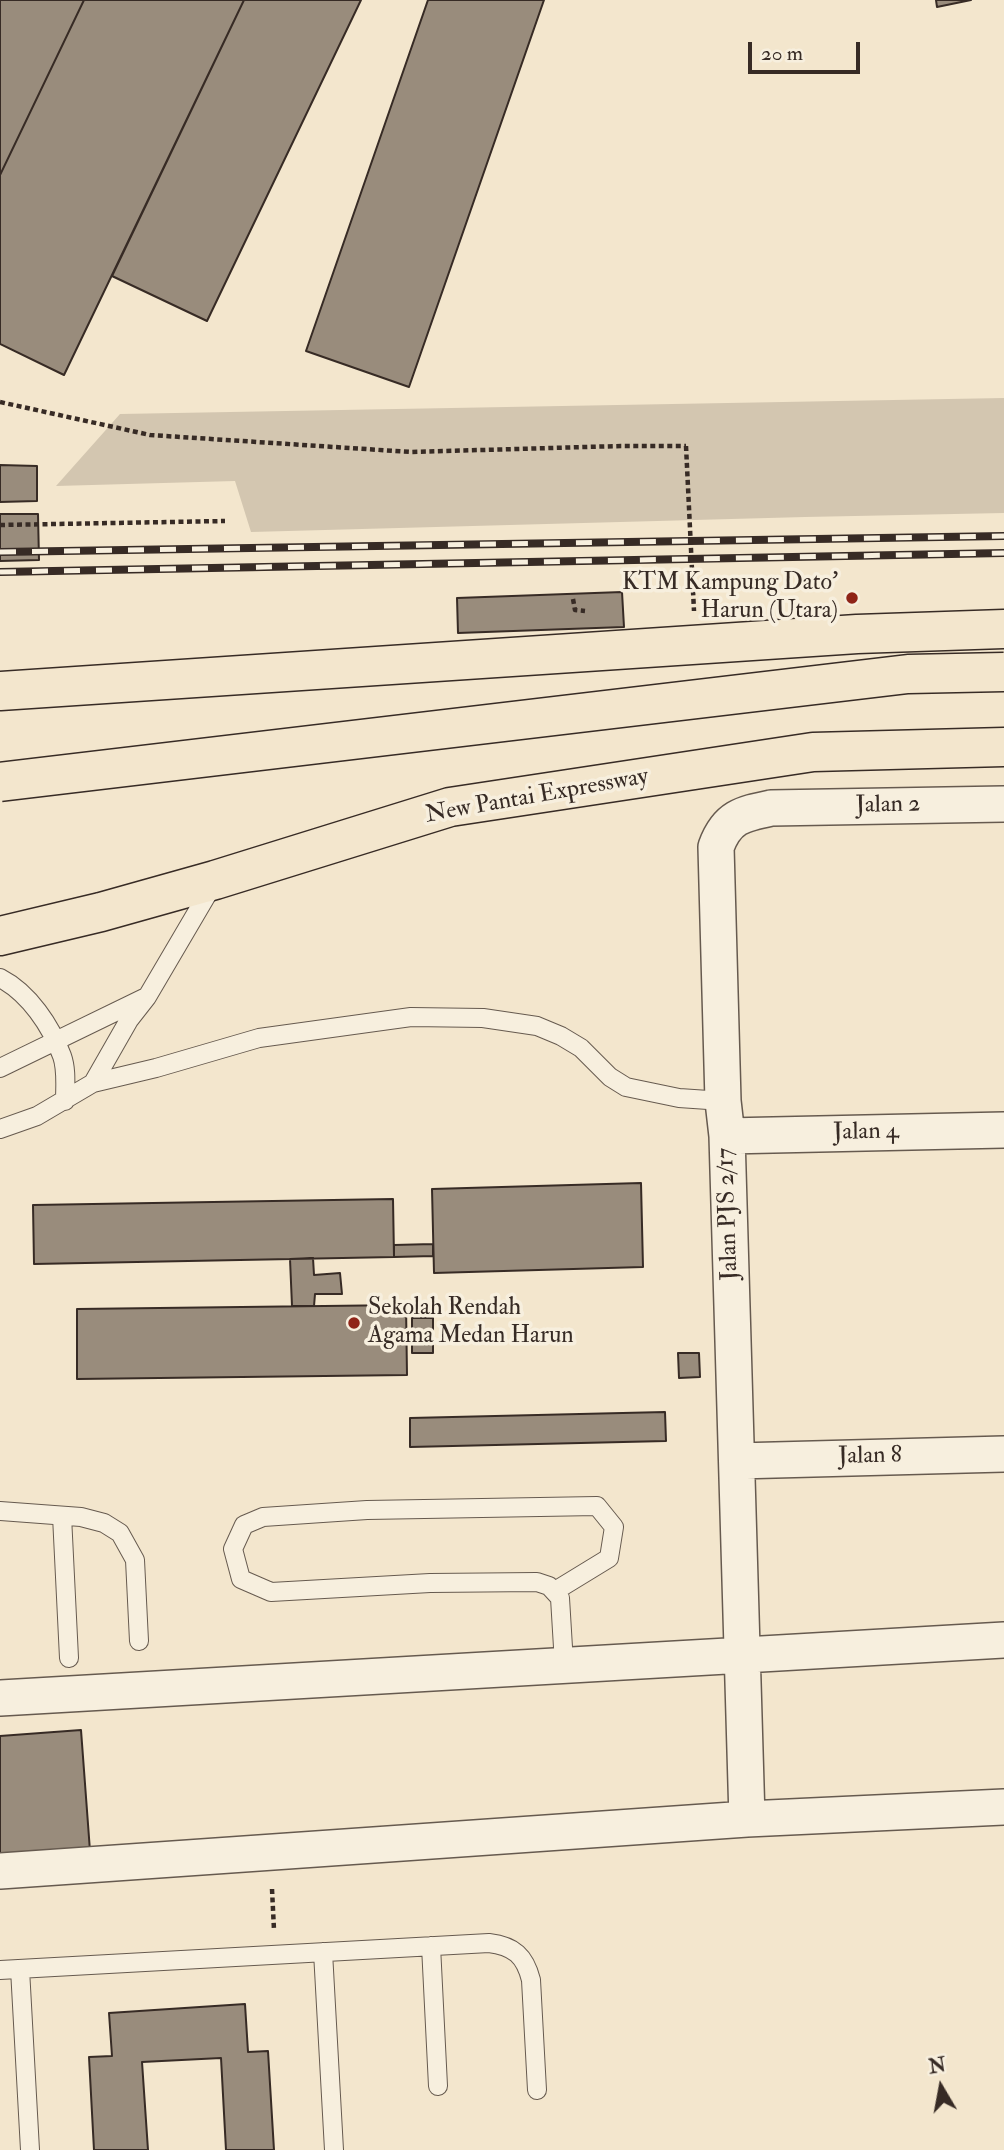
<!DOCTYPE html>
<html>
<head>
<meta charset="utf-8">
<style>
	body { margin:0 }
	#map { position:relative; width:1004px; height:2150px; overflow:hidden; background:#f3e6cd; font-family:"IM FELL Double Pica",serif }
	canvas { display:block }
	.north { position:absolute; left:906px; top:2052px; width:70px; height:70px; -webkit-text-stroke:5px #f7efde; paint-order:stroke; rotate:350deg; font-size:19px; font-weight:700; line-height:28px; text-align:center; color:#372b25 }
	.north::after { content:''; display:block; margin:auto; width:24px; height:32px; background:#372b25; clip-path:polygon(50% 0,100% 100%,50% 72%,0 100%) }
	.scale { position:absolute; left:748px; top:42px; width:112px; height:32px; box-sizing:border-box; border:4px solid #372b25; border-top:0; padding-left:9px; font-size:21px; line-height:24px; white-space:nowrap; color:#372b25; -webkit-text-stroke:5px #f7efde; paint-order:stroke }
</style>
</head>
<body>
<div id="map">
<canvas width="1004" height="2150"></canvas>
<div class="north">N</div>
<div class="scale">20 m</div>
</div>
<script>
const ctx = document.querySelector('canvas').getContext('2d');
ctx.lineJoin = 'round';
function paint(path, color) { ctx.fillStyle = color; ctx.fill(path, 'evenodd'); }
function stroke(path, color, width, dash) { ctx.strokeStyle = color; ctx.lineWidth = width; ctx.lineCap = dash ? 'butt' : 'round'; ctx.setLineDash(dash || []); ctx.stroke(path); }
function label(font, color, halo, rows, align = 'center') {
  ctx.font = font + ' "IM FELL Double Pica",serif'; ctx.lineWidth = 7; ctx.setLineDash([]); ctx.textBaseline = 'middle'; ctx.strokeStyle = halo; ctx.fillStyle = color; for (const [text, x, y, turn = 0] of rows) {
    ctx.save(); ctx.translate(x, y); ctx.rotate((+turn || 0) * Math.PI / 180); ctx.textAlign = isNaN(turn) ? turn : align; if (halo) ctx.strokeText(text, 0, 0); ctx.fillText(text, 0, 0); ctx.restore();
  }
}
paint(new Path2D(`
	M1004,398V513L805,517L251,532L235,481L56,486L120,414Z`), '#d3c6b0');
const building = new Path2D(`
	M0,0H84L0,175Z
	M84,0H244L64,375L0,344V175Z
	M244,0H361L207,321L112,276Z
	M428,0H544L409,387L306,351Z
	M936,0H971L937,7Z
	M0,465L37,466V501L0,502Z
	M0,514H38L39,560L0,561Z
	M622,592L624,627L458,633L457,598Z
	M641,1183L643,1267L434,1273L432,1189Z
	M393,1199L394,1257L34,1264L33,1205Z
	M433,1244V1256L394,1257V1245Z
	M313,1258L314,1275L340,1273L342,1294H315L314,1306H292L290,1259Z
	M406,1305L407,1375L77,1379V1309Z
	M412,1318H433V1353H412Z
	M678,1353H699L700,1377L679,1378Z
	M665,1412L666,1441L410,1447V1418Z
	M81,1730L90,1851L0,1857V1736Z
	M245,2004L248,2052L268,2051L274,2150H226L221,2058L142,2062L148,2150H94L89,2057L112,2056L109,2013Z`);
paint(building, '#998c7c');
stroke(building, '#372b25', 2);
const service = new Path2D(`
	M0,978C29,993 51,1026 62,1056C67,1070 65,1086 65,1101
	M0,1068L144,998
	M93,1083L129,1020L147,997L214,883
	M0,1129L37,1116L93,1083L156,1068L259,1038L411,1017L483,1018L537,1026L561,1036L581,1048L610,1077L626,1087L679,1098L723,1101
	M0,1511L81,1517L104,1523L120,1533L135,1560L139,1641
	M62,1516L69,1658
	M555,1591L609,1558L614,1527L597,1506L367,1510L263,1517L244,1525L233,1549L241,1579L271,1592L430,1583L537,1582L549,1586L560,1598L564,1664
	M431,1946L438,2086
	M323,1952L334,2150
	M20,1969L30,2150
	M0,1970L489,1943C514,1946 525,1956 531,1980L537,2090`);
const minor = new Path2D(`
	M727,1136L1004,1130
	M737,1461L1004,1454
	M0,1698L1004,1640
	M747,1819L727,1136L723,1101L716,847C727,817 742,814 771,808L1004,804
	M0,1871L747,1819L1004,1807`);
const motorway = new Path2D(`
	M0,691L857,634L1004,629
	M0,936L101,912L215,880L450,807L813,752L1004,747`);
stroke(service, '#665a4f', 20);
stroke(minor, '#665a4f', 38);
stroke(motorway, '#372b25', 41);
stroke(new Path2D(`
	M0,402L150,435L411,452L621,446H686
	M0,525L225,521
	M573,599L575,610L585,611
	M272,1889L274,1930`), '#372b25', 4.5, [5, 3.5]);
stroke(service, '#f7efde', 18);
stroke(minor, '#f7efde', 35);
stroke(motorway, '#f3e6cd', 38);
const rail = new Path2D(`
	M0,552L1004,536
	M0,572L1004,553`);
stroke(rail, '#372b25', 8);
stroke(rail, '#f7efde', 5, [16]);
const motorwayBridge = new Path2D(`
	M0,782L908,674L1004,672`);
stroke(motorwayBridge, '#372b25', 41, []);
stroke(new Path2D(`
	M686,446L694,611`), '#372b25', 4.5, [5, 3.5]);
stroke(motorwayBridge, '#f3e6cd', 38);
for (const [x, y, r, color] of [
	[852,598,7,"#8f2418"],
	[354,1323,7,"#8f2418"]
]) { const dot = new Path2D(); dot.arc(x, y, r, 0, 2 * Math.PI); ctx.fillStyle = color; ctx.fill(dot); stroke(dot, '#f7efde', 2.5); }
label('24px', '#372b25', '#f7efde', [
	["KTM Kampung Dato'",838,584],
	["Harun (Utara)",838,612],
	["Sekolah Rendah",368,1309,"left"],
	["Agama Medan Harun",368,1337,"left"]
], 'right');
label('24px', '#372b25', '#f7efde', [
	["New Pantai Expressway",537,797,-10],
	["Jalan 2",888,806,-1],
	["Jalan 4",866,1133,-1],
	["Jalan PJS 2/17",729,1214,-92],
	["Jalan 8",870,1457,-1]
]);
</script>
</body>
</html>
